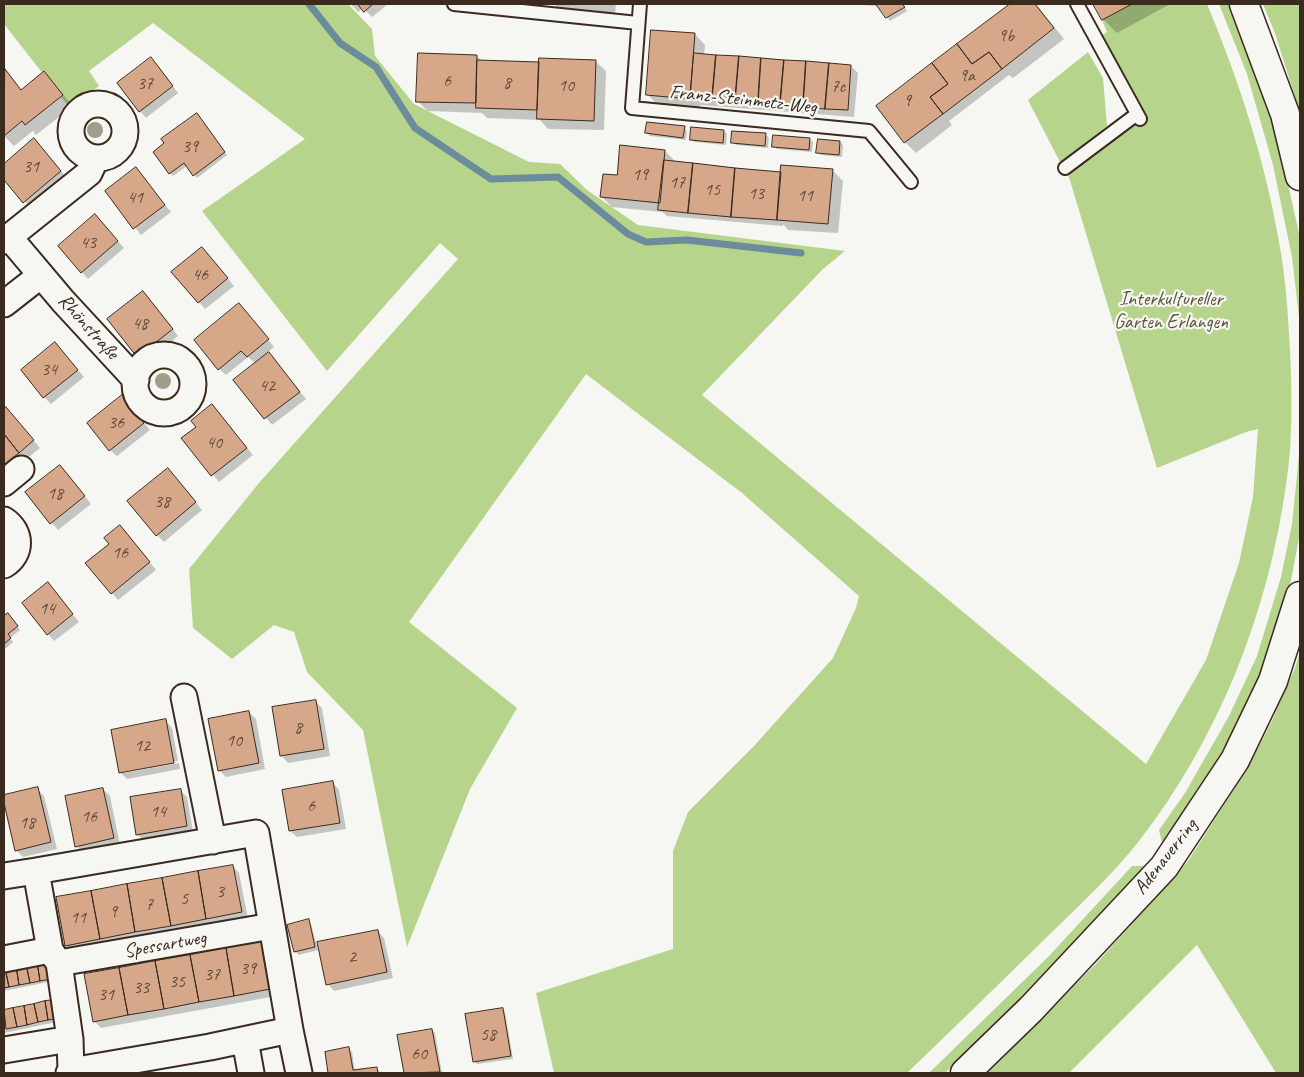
<!DOCTYPE html>
<html>
<head>
<meta charset="utf-8">
<style>
	body { margin:0 }
	#map { position:relative; width:1304px; height:1077px; overflow:hidden; background:#f6f6f2; font-family:Caveat,sans-serif }
	canvas { display:block }
	.frame { position:absolute; inset:0; border:5px solid #3b2a1e; pointer-events:none }
</style>
</head>
<body>
<div id="map">
<canvas width="1304" height="1077"></canvas>
<div class="frame"></div>
</div>
<script>
const ctx = document.querySelector('canvas').getContext('2d');
ctx.lineJoin = 'round';
function paint(path, color) { ctx.fillStyle = color; ctx.fill(path, 'evenodd'); }
function stroke(path, color, width, dash) { ctx.strokeStyle = color; ctx.lineWidth = width; ctx.lineCap = dash ? 'butt' : 'round'; ctx.setLineDash(dash || []); ctx.stroke(path); }
function label(font, color, halo, rows, align = 'center') {
  ctx.font = font + ' Caveat,sans-serif'; ctx.lineWidth = 4.5; ctx.setLineDash([]); ctx.textBaseline = 'middle'; ctx.strokeStyle = halo; ctx.fillStyle = color; for (const [text, x, y, turn = 0] of rows) {
    ctx.save(); ctx.translate(x, y); ctx.rotate((+turn || 0) * Math.PI / 180); ctx.textAlign = isNaN(turn) ? turn : align; if (halo) ctx.strokeText(text, 0, 0); ctx.fillText(text, 0, 0); ctx.restore();
  }
}
paint(new Path2D(`
	M4,4H348L372,29L375,56L414,104L529,162L560,164L587,190L638,225L845,251L823,269L702,395L1146,764L1206,660L1239,563L1253,497L1258,429L1246,432L1157,468L1068,174L1146,115L1102,35L1107,32L1102,20L1132,4H1207C1239,81 1265,160 1279,242C1286,278 1288,315 1290,351C1292,395 1293,441 1286,485C1268,613 1219,738 1139,841C1113,874 1081,904 1051,933C1003,980 955,1027 907,1073H554L536,993L673,949V851L688,812L754,746L833,658L856,608L859,596L742,493L586,374L409,622L517,708L470,789L407,947L363,730L307,672L294,632L274,625L232,659L193,628L189,569L259,483L458,259L440,243L327,371L202,211L305,139L153,23L89,71L99,86L69,107L4,24Z
	M1219,4H1233L1263,87L1282,157L1300,238V326L1292,257L1273,165L1247,74Z
	M1263,4H1300V113L1275,33Z
	M1088,52L1103,78L1107,126L1060,162L1028,100Z
	M1300,445V533L1289,591L1263,667L1245,708L1200,793L1163,846L1159,830L1185,793L1229,716L1257,656L1281,577L1292,524Z
	M1300,651V1073H1276L1197,945L1069,1073H983L1095,965L1188,861L1248,768L1271,723L1295,668Z
	M1132,866H1145L1143,870L1081,941L945,1073H929L1049,956Z`), '#b7d48c');
paint(new Path2D(`
	M351,4H388L372,17L363,8L358,12Z
	M554,4H616L615,13L560,10Z
	M846,4H877V6Z
	M877,4H903L907,11L890,21Z
	M1012,4H1036L1064,39L1013,78L1009,75L949,121L952,125L916,153L905,142L878,106Z
	M1095,4H1170L1117,33L1103,19Z
	M695,34L705,45L704,55L851,66L858,73L854,117L700,105V108L658,105L648,95Z
	M477,56L482,61L540,63L595,61L606,71L604,130L548,129L540,120L487,118L482,113L428,111L417,101Z
	M158,66L178,93L146,118L140,111Z
	M4,71L22,91L44,73L73,106L36,135L33,131L14,146L4,136Z
	M199,118L227,155L197,178L187,166L173,176L170,173Z
	M684,128L687,131L686,140L650,136L647,133Z
	M724,131L727,134L726,145L694,142L691,139Z
	M733,132L766,135L769,138L768,148L736,145L733,142Z
	M809,139L813,142L812,152L777,149L774,146Z
	M34,140L67,178L31,208L4,178V166Z
	M840,142L843,145L842,157L821,155L818,152Z
	M665,151L675,161L782,173V166L833,171L843,181L838,233L788,230L783,224V226L667,216L662,212L612,207L602,197L618,177Z
	M136,169L171,212L141,235L107,192Z
	M102,223L124,248L88,279L82,272Z
	M208,256L234,286L205,309L173,273Z
	M149,299L178,336L145,363L109,319Z
	M245,311L274,347L268,352L306,399L272,425L235,380L256,364L248,357L226,375L219,369Z
	M62,351L84,377L51,404L44,397Z
	M128,403L150,430L117,456L110,450Z
	M6,408L40,448L4,477V410Z
	M218,413L253,455L219,482L183,438Z
	M66,473L91,504L58,530L27,493Z
	M174,476L202,510L164,542L157,535Z
	M126,533L156,570L118,600L87,563Z
	M48,584L79,622L54,641L48,634Z
	M8,614L20,630L10,638L13,642L4,650V618Z
	M315,701L322,708L330,756L288,763L282,756L274,708Z
	M249,712L256,719L265,769L226,777L219,770Z
	M166,721L172,728L178,761L124,771V773L179,763L180,769L127,779L120,772Z
	M333,783L339,790L346,829L297,837L290,831Z
	M37,789L44,796L57,849L23,857L16,850L4,797Z
	M103,789L110,796L120,845L83,853L77,846Z
	M180,790L187,797L193,832L144,841L137,834Z
	M233,866L239,873L248,919L73,952L66,945Z
	M308,921L311,924L318,950L299,955L295,951Z
	M377,931L384,938L393,978L334,991L328,984Z
	M261,943L267,949L276,996L101,1028L94,1021Z
	M50,964L53,981L4,991V970Z
	M55,1001L61,1021L4,1033V1011Z
	M502,1009L505,1012L513,1059L477,1064L474,1061Z
	M432,1030L435,1033L442,1073H406L399,1036Z
	M349,1049L352,1052L355,1071L377,1068L380,1073H330L326,1053Z`), '#0003');
stroke(new Path2D(`
	M309,4L340,43L376,67L415,128L491,179L558,177L628,234L646,242L687,240L801,253`), '#6b8c9a', 7);
const building = new Path2D(`
	M358,4H373L364,12Z
	M876,4H902L905,7L886,18Z
	M1010,4H1035L1054,28L1002,69L989,52L972,64L957,44Z
	M1093,4H1132L1102,20Z
	M651,30L695,33L690,99L646,95Z
	M957,44L972,64L989,52L1002,69L943,114L930,97L948,84L932,63Z
	M418,53L477,55L476,103L416,102Z
	M694,53L716,55L712,100L690,99Z
	M716,55L739,56L735,102L712,100Z
	M739,56L761,58L758,104L735,102Z
	M151,57L173,86L139,112L117,83Z
	M539,58L596,60L594,121L537,119Z
	M761,58L784,60L780,105L758,104Z
	M477,60L539,62L537,110L476,108Z
	M784,60L806,61L803,107L780,105Z
	M806,61L829,63L825,109L803,107Z
	M829,63L851,65L848,110L825,109Z
	M932,63L948,84L930,97L943,114L904,143L876,106Z
	M5,69L21,90L44,71L63,95L25,125L22,121L4,136Z
	M197,113L225,152L193,176L184,163L169,174L153,152L164,143L161,139Z
	M647,122L685,126L683,138L645,133Z
	M691,127L724,130L723,143L690,140Z
	M732,131L766,133L765,146L731,143Z
	M773,135L810,138L809,150L772,147Z
	M34,138L61,171L23,203L4,180V164Z
	M818,139L840,141L839,155L816,153Z
	M620,145L665,150L660,203L600,197L603,174L617,175Z
	M664,160L693,163L688,213L658,210Z
	M693,163L735,168L731,217L688,213Z
	M781,165L833,169L828,224L777,220Z
	M136,167L165,205L133,229L105,191Z
	M735,168L781,172L777,220L731,217Z
	M95,214L118,241L81,273L58,246Z
	M202,247L228,278L198,303L171,272Z
	M143,291L173,329L137,357L107,319Z
	M239,303L269,339L247,357L241,351L218,370L194,340Z
	M55,342L78,370L43,398L21,370Z
	M269,352L300,392L264,419L233,380Z
	M122,395L144,423L109,451L87,423Z
	M212,404L247,448L211,476L181,438L196,427L191,421Z
	M6,407L34,440L19,453L4,434V409Z
	M4,434L19,453L4,465Z
	M60,465L85,496L50,524L25,492Z
	M168,468L196,502L156,536L127,501Z
	M120,525L150,562L111,594L85,563L109,544L104,538Z
	M48,582L73,614L47,635L22,603Z
	M8,613L18,626L8,634L11,638L4,644V616Z
	M316,700L324,749L280,756L272,707Z
	M249,711L259,763L218,771L208,719Z
	M166,719L174,763L119,773L111,730Z
	M333,781L340,823L289,831L282,790Z
	M38,787L51,842L15,851L4,803V795Z
	M103,788L114,838L75,847L65,796Z
	M181,789L187,826L136,835L130,797Z
	M233,865L242,912L206,919L198,871Z
	M198,871L206,919L171,926L162,878Z
	M162,878L171,926L135,932L127,884Z
	M127,884L135,932L100,939L91,891Z
	M91,891L100,939L65,946L56,897Z
	M309,919L315,947L294,952L287,925Z
	M378,930L387,972L326,985L317,942Z
	M261,941L270,989L234,996L226,948Z
	M226,948L234,996L199,1002L190,955Z
	M190,955L199,1002L164,1009L155,961Z
	M47,960L51,979L40,981L37,962Z
	M155,961L164,1009L128,1015L119,968Z
	M37,962L40,981L30,983L26,964Z
	M26,964L30,983L19,985L16,966Z
	M16,966L19,985L9,987L5,968Z
	M5,968L9,987L4,988V969Z
	M119,968L128,1015L93,1022L84,974Z
	M55,1000L59,1018L48,1020L45,1001Z
	M45,1001L48,1020L38,1022L34,1004Z
	M34,1004L38,1022L27,1025L24,1006Z
	M24,1006L27,1025L17,1027L13,1008Z
	M13,1008L17,1027L6,1029L4,1010Z
	M503,1008L511,1056L473,1062L465,1014Z
	M432,1029L440,1072L404,1073L397,1035Z
	M349,1047L353,1070L377,1067L378,1073H328L325,1052Z`);
paint(building, '#d6a788');
stroke(building, '#3b2a1e', 1);
const lane = new Path2D(`
	M454,4L638,23
	M640,4L632,108L869,131L911,182
	M1077,4L1140,119
	M1065,168L1137,114`);
const street = new Path2D(`
	M71 131a27 27 0 1 1 54 0a27 27 0 1 1-54 0Z
	M9,237L63,301L136,380
	M4,241L89,173L96,158
	M4,304L41,275
	M135 384a29 29 0 1 1 58 0a29 29 0 1 1-58 0Z
	M4,483L21,469
	M4,520C22,532 22,554 4,565
	M184,697L213,841
	M4,876L36,871
	M4,959L50,950
	M59,963L272,926
	M245,1040L251,1073
	M4,1050L70,1039
	M71,1071L70,1039L59,963L50,950L36,871L256,833L290,1030
	M69,1073L71,1071L210,1047L290,1030L299,1073`);
const secondary = new Path2D(`
	M1244,4L1285,114L1300,176
	M965,1073L1031,1009L1164,867L1235,760L1273,681L1300,596`);
stroke(lane, '#3b2a1e', 16);
stroke(street, '#3b2a1e', 29);
stroke(secondary, '#3b2a1e', 31);
stroke(lane, '#f6f6f2', 12);
stroke(street, '#f6f6f2', 25);
stroke(secondary, '#f6f6f2', 28);
ctx.fillStyle = '#a09d8d';
for (const [x, y] of [
	[95,130],
	[163,381]
]) { ctx.beginPath(); ctx.arc(x, y, 8, 0, 2 * Math.PI); ctx.fill(); }
label('18px', '#624938', null, [
	["9b",1006,36],
	["9a",967,76],
	["6",447,81],
	["8",507,83],
	["37",145,84],
	["10",566,86],
	["7c",838,87],
	["9",907,101],
	["39",190,147],
	["31",31,167],
	["19",640,175],
	["17",677,183],
	["15",712,190],
	["13",756,194],
	["11",805,196],
	["41",135,198],
	["43",88,243],
	["46",200,275],
	["48",140,324],
	["34",49,370],
	["42",267,386],
	["36",116,423],
	["40",214,443],
	["18",55,494],
	["38",162,502],
	["16",120,553],
	["14",47,609],
	["8",298,728],
	["10",234,741],
	["12",142,746],
	["6",311,806],
	["14",158,812],
	["16",89,817],
	["18",27,823],
	["3",220,892],
	["5",184,899],
	["7",149,905],
	["9",113,912],
	["11",78,918],
	["2",352,957],
	["39",248,969],
	["37",212,975],
	["35",177,982],
	["33",141,988],
	["31",106,995],
	["58",488,1035],
	["60",419,1054]
]);
label('20px', '#3b2a1e', '#f6f6f2', [
	["Franz-Steinmetz-Weg",743,100,6],
	["Rhönstraße",88,327,48],
	["Adenauerring",1166,857,-52],
	["Spessartweg",165,945,-10]
]);
label('20px', '#5a543a', '#f6f6f2', [
	["Interkultureller",1171,300],
	["Garten Erlangen",1171,323]
]);
</script>
</body>
</html>
